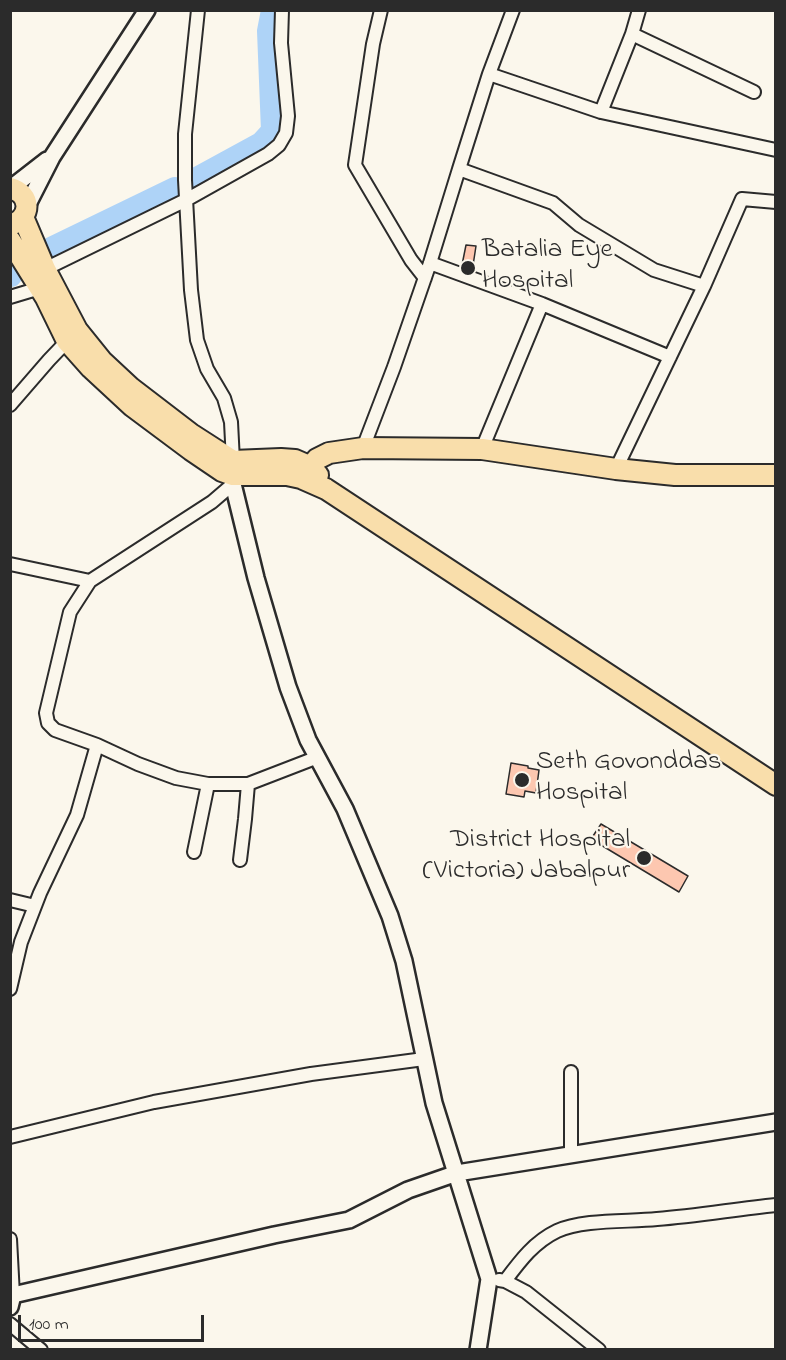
<!DOCTYPE html>
<html>
<head>
<meta charset="utf-8">
<style>
	body { margin:0 }
	#map { position:relative; width:786px; height:1360px; overflow:hidden; background:#fbf7ec; font-family:"Indie Flower",sans-serif }
	canvas { display:block }
	.frame { position:absolute; inset:0; border:12px solid #2b2b2b; pointer-events:none }
	.scale { position:absolute; left:18px; top:1315px; width:186px; height:27px; box-sizing:border-box; border:3px solid #2b2b2b; border-top:0; padding-left:8px; font-size:18px; line-height:21px; white-space:nowrap; color:#2b2b2b; -webkit-text-stroke:4px #fbf7ec; paint-order:stroke }
</style>
</head>
<body>
<div id="map">
<canvas width="786" height="1360"></canvas>
<div class="frame"></div>
<div class="scale">100 m</div>
</div>
<script>
const ctx = document.querySelector('canvas').getContext('2d');
ctx.lineJoin = 'round';
function stroke(path, color, width, dash) { ctx.strokeStyle = color; ctx.lineWidth = width; ctx.lineCap = dash ? 'butt' : 'round'; ctx.setLineDash(dash || []); ctx.stroke(path); }
function paint(path, color) { ctx.fillStyle = color; ctx.fill(path, 'evenodd'); }
function label(font, color, halo, rows, align = 'center') {
  ctx.font = font + ' "Indie Flower",sans-serif'; ctx.lineWidth = 4.5; ctx.setLineDash([]); ctx.textBaseline = 'middle'; ctx.strokeStyle = halo; ctx.fillStyle = color; for (const [text, x, y, turn = 0] of rows) {
    ctx.save(); ctx.translate(x, y); ctx.rotate((+turn || 0) * Math.PI / 180); ctx.textAlign = isNaN(turn) ? turn : align; if (halo) ctx.strokeText(text, 0, 0); ctx.fillText(text, 0, 0); ctx.restore();
  }
}
stroke(new Path2D(`
	M195,179L261,143L272,131L268,31L272,10
	M49,249L175,188
	M10,276H11`), '#aed3f7', 22);
const building = new Path2D(`
	M466,245L476,246L472,272L461,270Z
	M511,763L528,766V768L539,770L536,793L525,791L524,797L506,794Z
	M601,824L688,876L679,892L591,839Z`);
paint(building, '#fdc7b0');
stroke(building, '#2b2b2b', 1.5);
const minor = new Path2D(`
	M198,10L185,134V180L191,290L197,340L207,369L224,398L231,422L233,461
	M381,10L373,44L355,165L411,260L425,278
	M632,34L754,92
	M489,74L513,10
	M601,112L632,34L639,10
	M430,263L542,304L670,357
	M45,269L186,200L268,154L279,145L286,133L288,116L281,43L282,10
	M704,286L742,199L776,202
	M10,297L40,288
	M10,405L49,360L71,337
	M363,448L394,367L430,263L459,169
	M482,449L542,304
	M616,469L704,286L654,270L579,225L553,203L459,169L489,74L601,112L776,150
	M10,564L90,581
	M97,745L138,764L176,778L208,784H248L318,757
	M194,852L208,784
	M240,860L245,819L248,784
	M10,900L35,906
	M10,989L21,942L40,893L77,815L97,745L55,730L48,723L46,713L70,612L90,581L212,502L233,484
	M10,1137L154,1102L311,1074L424,1059
	M571,1155V1072
	M10,1239L13,1295H10
	M499,1280L505,1281L526,1292L599,1350
	M505,1281C520,1261 534,1242 557,1231C583,1219 628,1222 657,1219C697,1216 736,1209 776,1205
	M10,1324L41,1350`);
const tertiary = new Path2D(`
	M11,188L47,160
	M27,206L52,157L147,10
	M233,464V484L256,578L288,687L308,740L345,809L390,916L404,961L434,1103L489,1279L478,1350
	M10,1307L13,1295L274,1235L349,1220L408,1190L457,1173L776,1122`);
const primary = new Path2D(`
	M10,188C32,194 32,218 10,225
	M23,217L45,269L77,330L102,361L131,388L191,434L233,461L281,459L295,460L311,467L318,475
	M10,240L46,298L67,341L91,368L132,406L191,450L222,471L233,475H287L301,478L326,489L776,785
	M301,478L317,459L329,453L363,448L482,449L616,469L675,475H776`);
stroke(minor, '#2b2b2b', 16);
stroke(tertiary, '#2b2b2b', 20);
stroke(primary, '#2b2b2b', 24);
stroke(minor, '#fbf7ec', 12);
stroke(tertiary, '#fbf7ec', 15);
stroke(primary, '#f9deab', 20);
for (const [x, y, r, color] of [
	[468,268,8,"#2b2b2b"],
	[522,780,8,"#2b2b2b"],
	[644,858,8,"#2b2b2b"]
]) { const dot = new Path2D(); dot.arc(x, y, r, 0, 2 * Math.PI); ctx.fillStyle = color; ctx.fill(dot); stroke(dot, '#fbf7ec', 2); }
label('27px', '#2b2b2b', '#fbf7ec', [
	["Batalia Eye",482,252],
	["Hospital",482,283],
	["Seth Govonddas",536,764],
	["Hospital",536,795],
	["District Hospital",630,842,"right"],
	["(Victoria) Jabalpur",630,873,"right"]
], 'left');
</script>
</body>
</html>
